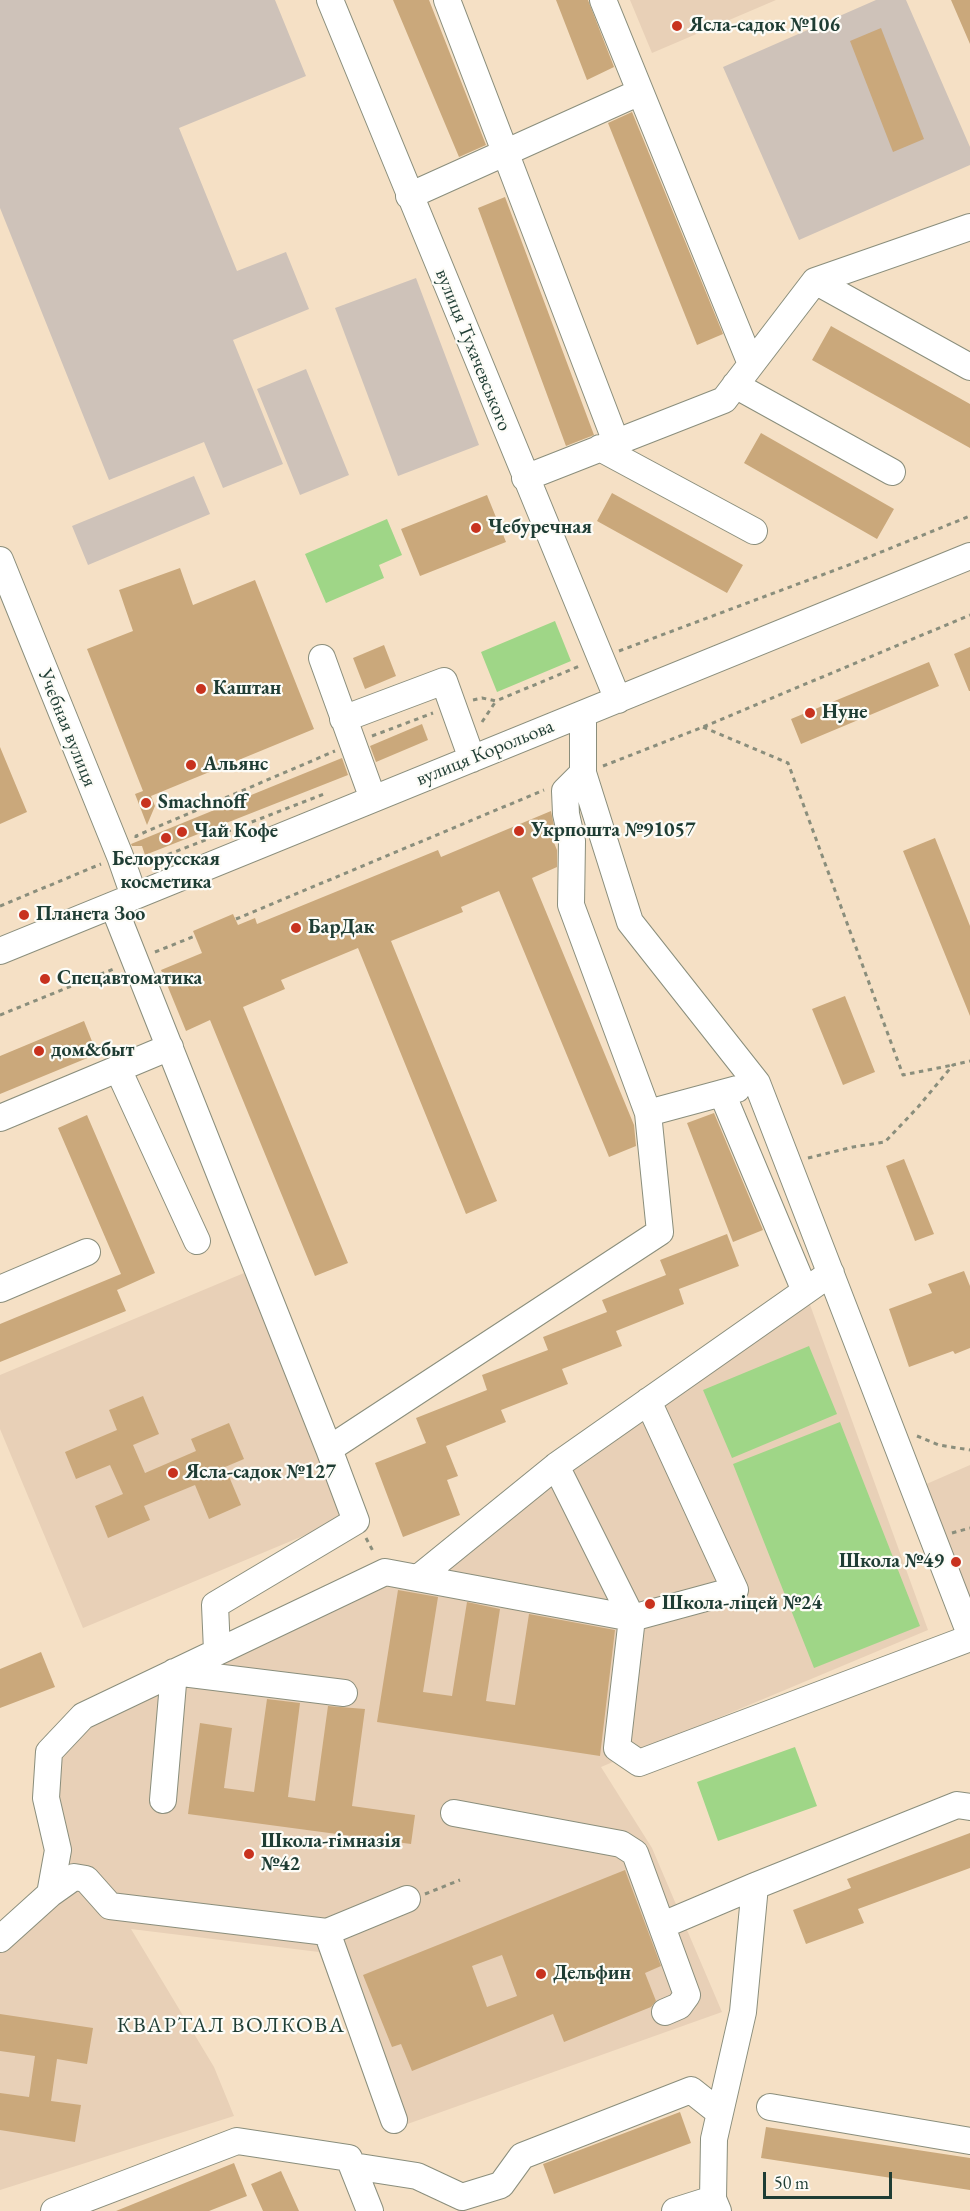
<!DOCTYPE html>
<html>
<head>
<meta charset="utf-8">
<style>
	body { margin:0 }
	#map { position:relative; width:970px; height:2211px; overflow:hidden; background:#f5e0c5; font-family:"EB Garamond",serif }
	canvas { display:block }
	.scale { position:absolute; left:763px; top:2172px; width:129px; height:27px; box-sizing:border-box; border:3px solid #1f3d34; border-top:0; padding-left:8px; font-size:18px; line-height:21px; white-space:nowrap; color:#1f3d34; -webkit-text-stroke:4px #fdfcf7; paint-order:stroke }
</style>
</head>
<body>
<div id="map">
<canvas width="970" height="2211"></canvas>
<div class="scale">50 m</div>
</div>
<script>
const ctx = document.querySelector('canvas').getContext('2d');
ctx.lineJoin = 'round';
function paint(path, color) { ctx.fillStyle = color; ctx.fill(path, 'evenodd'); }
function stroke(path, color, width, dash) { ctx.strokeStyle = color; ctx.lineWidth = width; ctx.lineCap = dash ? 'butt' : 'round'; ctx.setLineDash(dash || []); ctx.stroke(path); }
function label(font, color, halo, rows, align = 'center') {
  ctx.font = font + ' "EB Garamond",serif'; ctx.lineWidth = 4.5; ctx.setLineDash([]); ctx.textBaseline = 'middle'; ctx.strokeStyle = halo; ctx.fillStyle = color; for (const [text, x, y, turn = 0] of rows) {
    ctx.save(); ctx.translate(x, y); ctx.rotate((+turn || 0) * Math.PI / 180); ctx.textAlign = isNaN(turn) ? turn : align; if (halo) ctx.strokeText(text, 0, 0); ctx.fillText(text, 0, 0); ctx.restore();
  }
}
paint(new Path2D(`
	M630,0H776L652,53Z
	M244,1273L346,1518L83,1628L0,1429V1375Z
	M805,1291L928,1630L601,1767L652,1848L722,2012L385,2132L319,1952L131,1929L214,2067L234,2116L0,2190V1945L50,1894L49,1752L83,1716L385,1572L418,1578Z
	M970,1465V1634L915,1489Z`), '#e8d0b7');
paint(new Path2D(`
	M0,0H275L306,76L179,128L237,271L286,252L309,309L233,340L283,464L223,488L204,442L109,480L0,208Z
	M876,0H906L970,147V165L799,240L723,67Z
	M416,278L479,445L398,476L335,308Z
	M306,369L349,475L300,495L257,389Z
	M194,476L210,514L88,565L72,526Z`), '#cec2b9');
paint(new Path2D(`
	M387,519L402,555L379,565L384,578L326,603L305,554Z
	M555,621L571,661L497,692L481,652Z
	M809,1346L837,1414L732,1458L703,1390Z
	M840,1422L920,1626L814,1668L733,1464Z
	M795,1747L817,1806L718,1841L697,1782Z`), '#9fd687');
paint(new Path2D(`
	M393,0H429L486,145L459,157Z
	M556,0H588L614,67L587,80Z
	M951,0H970V44Z
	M881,28L924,139L893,152L850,41Z
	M632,112L723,334L697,345L608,123Z
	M505,197L594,435L566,446L478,208Z
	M831,326L970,404V448L812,360Z
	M761,433L894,509L877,539L744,463Z
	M612,493L743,565L727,593L597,521Z
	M487,495L506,542L420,576L401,529Z
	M180,568L193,605L255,580L314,729L151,796L155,806L147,825L135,794L143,791L87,649L133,631L119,590Z
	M384,645L396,676L365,689L353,658Z
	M970,647V691H969L954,654Z
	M929,662L939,686L801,744L791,719Z
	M422,724L428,740L376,762L370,746Z
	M0,747L27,812L0,824Z
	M342,758L348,775L145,855L142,846H132L131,844Z
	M551,811L556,836L552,838L557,850V867L532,878L634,1125L636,1146L609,1157L499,891L461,907L463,912L391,941L497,1201L466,1214L358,948L281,980L285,989L243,1007L348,1263L315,1276L210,1020L186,1031L161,970L202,953L193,931L233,914L238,925L255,918L257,924L438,850L441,857Z
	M935,838L970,926V1016L903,851Z
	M845,996L875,1072L843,1085L812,1009Z
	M84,1021L97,1054L0,1094V1056Z
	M714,1113L763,1230L733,1242L687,1123Z
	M87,1115L155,1273L117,1290L126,1311L0,1362V1324L121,1274L58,1128Z
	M904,1159L934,1234L915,1241L886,1166Z
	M727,1234L739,1266L679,1289L684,1304L616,1331L622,1346L562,1369L568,1384L501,1410L506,1422L446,1446L458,1476L447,1480L460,1515L403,1537L375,1463L426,1443L416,1418L487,1390L482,1375L548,1350L543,1337L607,1312L602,1300L666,1275L660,1260Z
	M964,1271L970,1286V1348L955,1354L953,1351L909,1367L889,1309L932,1293L928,1284Z
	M143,1396L159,1434L133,1445L145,1473L196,1451L191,1439L229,1423L244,1459L225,1467L241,1505L209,1519L195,1485L144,1506L150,1520L108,1538L95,1506L123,1494L110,1465L76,1479L65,1452L117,1430L109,1410Z
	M398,1590L438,1597L423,1692L452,1696L467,1602L500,1609L486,1701L515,1705L529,1614L615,1630L600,1756L377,1722Z
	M41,1652L55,1687L0,1708V1669Z
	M267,1699L300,1703L288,1797L315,1801L328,1706L365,1709L352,1806L415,1815L411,1844L188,1814L200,1723L232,1728L224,1788L254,1792Z
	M970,1833V1868L858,1909L864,1923L806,1944L793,1910L851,1888L847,1879Z
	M625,1870L661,1966L645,1973L656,2001L651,2007L564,2042L553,2014L412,2071L401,2044L392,2047L363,1975ZM502,1955L517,1996L487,2007L472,1966Z
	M0,2014L93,2028L87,2064L57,2059L51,2101L81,2105L75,2142L0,2130V2093L29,2097L35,2056L0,2051Z
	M680,2112L691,2143L554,2194L543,2164Z
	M766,2127L970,2158V2190L761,2158Z
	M234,2163L247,2196L209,2211H116Z
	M281,2171L299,2211H263L251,2184Z`), '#caa87b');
const minor = new Path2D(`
	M330,0L618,700
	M447,0L616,442
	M603,0L751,364
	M409,196L640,92
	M815,281L970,367
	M735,385L892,472
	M600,448L754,531
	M525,478L724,400L815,281L970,227
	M0,560L120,856L134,896
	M322,658L373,799
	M583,714V773L630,922L757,1083L970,1634
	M343,719L444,681L472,759
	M113,905L329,1449L660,1232L648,1113L571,905L572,841L566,814L565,791L583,773
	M0,951L970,556
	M118,1069L197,1241
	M722,1093L805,1291
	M648,1113L737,1089
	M0,1118L170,1047
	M0,1289L87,1252
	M648,1401L735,1590L632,1618L556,1466L831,1273
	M418,1578L556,1466
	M217,1651L215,1605L356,1521L329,1449
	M163,1800L174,1672L344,1693
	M454,1813L621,1844L635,1853L687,1995L679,2006L665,2012
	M50,1894L74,1877L86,1879L110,1906L327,1932L407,1899
	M663,1925L755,1886L957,1805L970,1807
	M327,1932L394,2120
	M0,1939L50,1894L58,1850L46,1798L49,1752L83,1716L385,1572L632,1618L617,1748L639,1763L970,1638
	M770,2107L970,2141
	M353,2166L417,2176L462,2197L501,2185L522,2156L691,2090L720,2113
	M54,2211L237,2141L349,2158L370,2211
	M675,2211L713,2199
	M718,2211L713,2199L714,2139L743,2012L755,1886`);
stroke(minor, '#8a8e7c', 28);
stroke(new Path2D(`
	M619,651L854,563L970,516
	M473,700L482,698L496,701L582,665
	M482,722L496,701
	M703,727L788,763L903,1075L953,1065
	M372,736L433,713
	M603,766L703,727L970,615
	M136,838V836L335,751
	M144,860L146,863L324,794
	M0,906L101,864
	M236,919L544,790
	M155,952L195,936
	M0,1015L116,968
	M808,1158L853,1147L885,1142L918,1107L953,1065L970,1061
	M917,1436L939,1445L970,1450
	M952,1533L970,1528
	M366,1538L374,1553
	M425,1894L460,1880`), '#8a8e7c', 3, [4.5, 4.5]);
stroke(minor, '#fff', 26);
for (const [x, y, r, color] of [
	[677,26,6,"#c8321e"],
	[476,528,6,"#c8321e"],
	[201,689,6,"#c8321e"],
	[810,713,6,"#c8321e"],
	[191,765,6,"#c8321e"],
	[146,803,6,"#c8321e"],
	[519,831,6,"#c8321e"],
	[182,832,6,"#c8321e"],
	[166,838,6,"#c8321e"],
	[24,915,6,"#c8321e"],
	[296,928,6,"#c8321e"],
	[45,979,6,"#c8321e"],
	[39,1051,6,"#c8321e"],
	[173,1473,6,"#c8321e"],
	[956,1562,6,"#c8321e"],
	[650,1604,6,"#c8321e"],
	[249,1854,6,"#c8321e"],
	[541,1974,6,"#c8321e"]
]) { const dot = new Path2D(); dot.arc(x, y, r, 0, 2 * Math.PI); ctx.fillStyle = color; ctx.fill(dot); stroke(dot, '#fdfcf7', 2); }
label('bold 20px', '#1f3d34', '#fdfcf7', [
	["Ясла-садок №106",689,26],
	["Чебуречная",488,528],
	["Каштан",213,689],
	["Нуне",822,713],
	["Альянс",203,765],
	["Smachnoff",158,803],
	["Укрпошта №91057",531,831],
	["Чай Кофе",194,832],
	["Белорусская",166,860,"center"],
	["косметика",166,883,"center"],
	["Планета Зоо",36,915],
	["БарДак",308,928],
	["Спецавтоматика",57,979],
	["дом&быт",51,1051],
	["Ясла-садок №127",185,1473],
	["Школа №49",944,1562,"right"],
	["Школа-ліцей №24",662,1604],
	["Школа-гімназія",261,1842],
	["№42",261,1865],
	["Дельфин",553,1974]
], 'left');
label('20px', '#1f3d34', '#fdfcf7', [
	["вулиця Тухачевського",473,350,68],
	["Учєбная вулиця",67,728,68],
	["вулиця Корольова",485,753,-22]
]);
ctx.letterSpacing = '1.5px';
label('22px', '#1f3d34', '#fdfcf7', [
	["КВАРТАЛ ВОЛКОВА",231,2026]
]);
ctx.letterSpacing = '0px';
</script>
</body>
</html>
